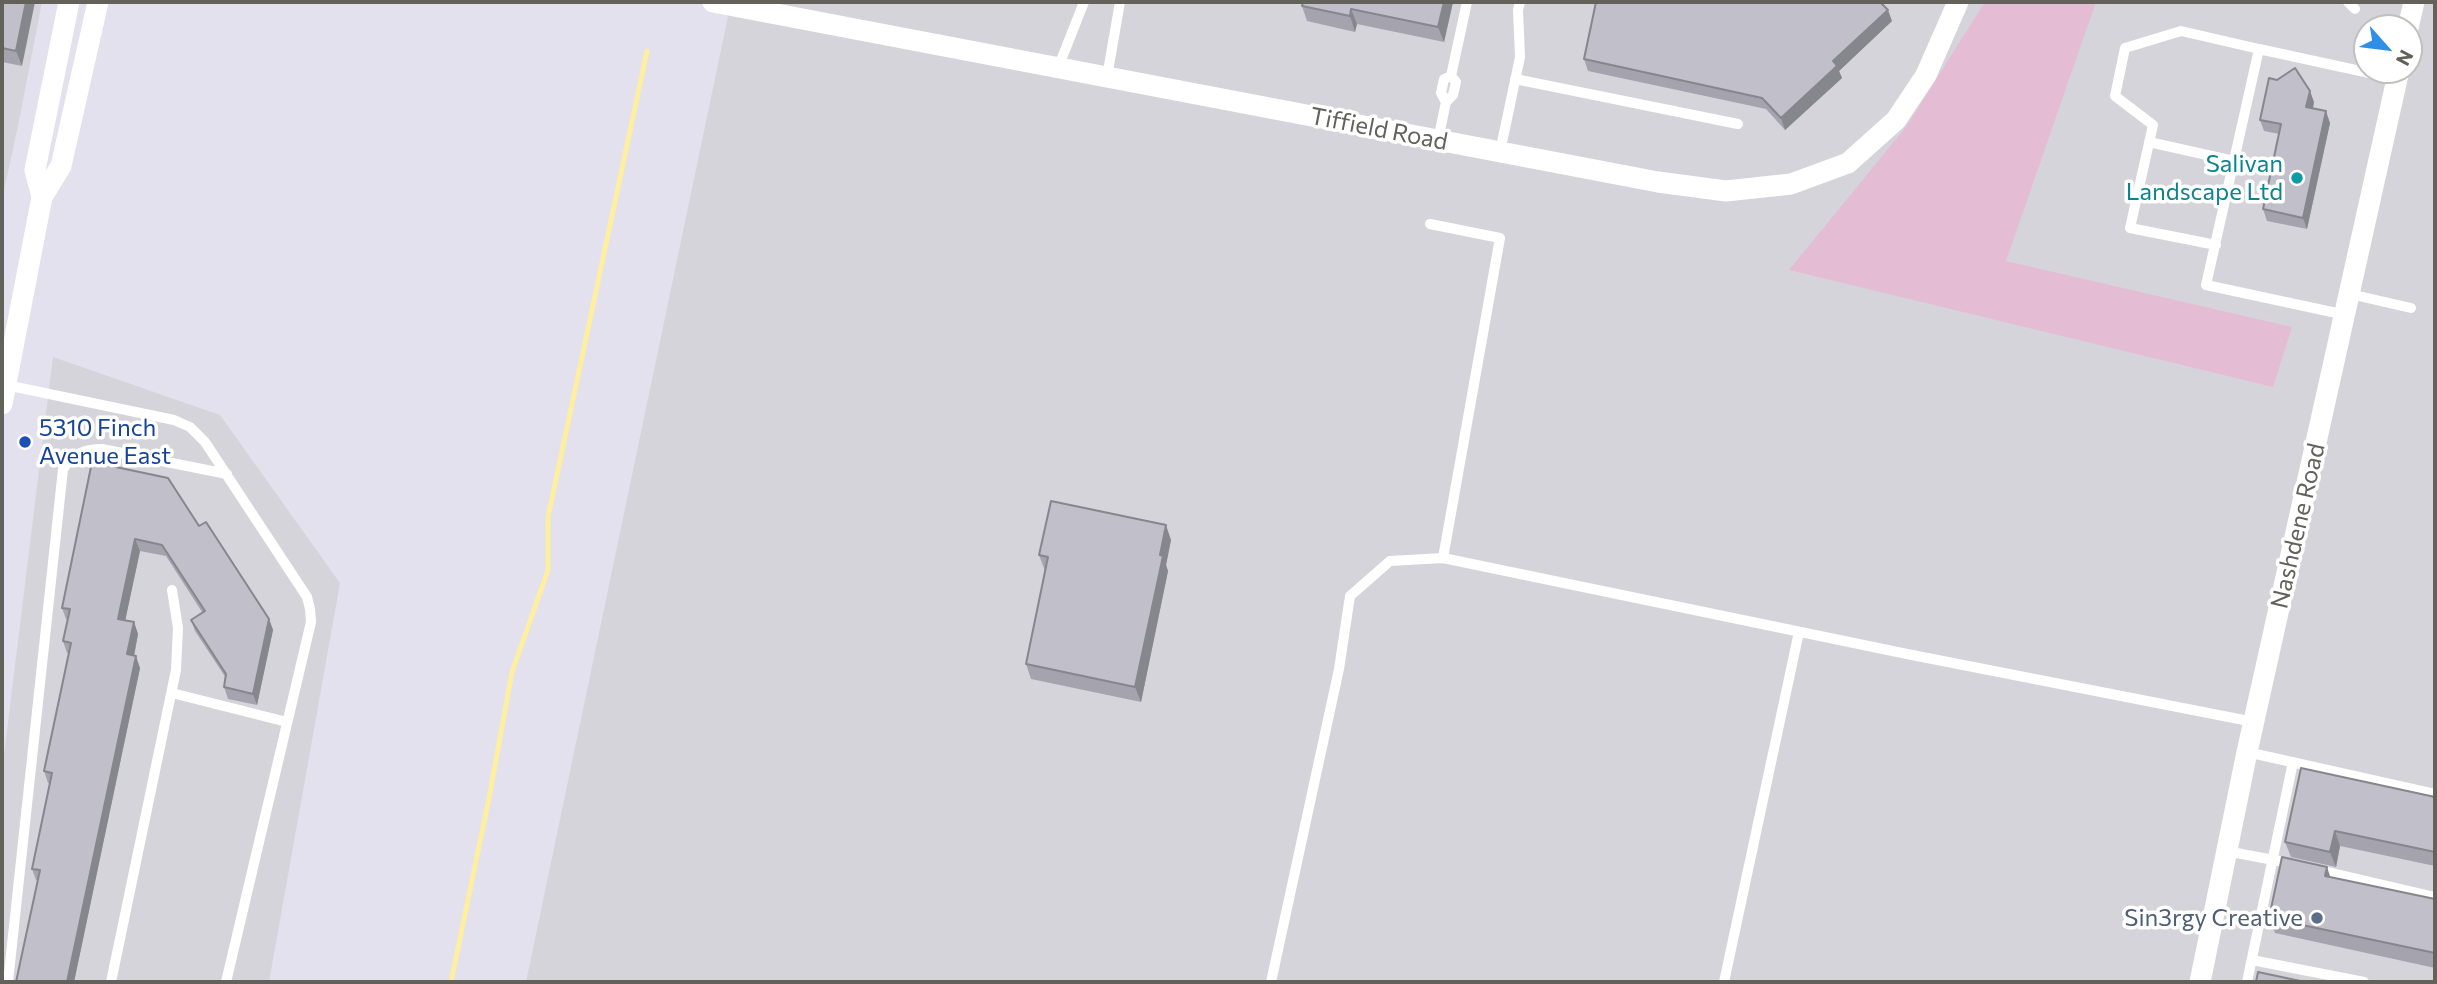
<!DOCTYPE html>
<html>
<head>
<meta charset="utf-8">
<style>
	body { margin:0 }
	#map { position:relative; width:2437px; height:984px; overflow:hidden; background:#e3e1ed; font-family:Commissioner,sans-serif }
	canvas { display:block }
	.frame { position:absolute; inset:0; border:4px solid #62625a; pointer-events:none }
	.north { position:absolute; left:2353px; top:14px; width:70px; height:70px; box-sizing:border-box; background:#fff; border:2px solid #c0c0bd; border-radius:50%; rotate:118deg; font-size:19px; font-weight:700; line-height:28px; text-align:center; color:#62625a }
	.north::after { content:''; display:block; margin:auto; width:24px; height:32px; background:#2d8fe7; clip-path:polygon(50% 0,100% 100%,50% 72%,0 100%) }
</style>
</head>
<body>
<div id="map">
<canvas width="2437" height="984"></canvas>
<div class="frame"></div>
<div class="north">N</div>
</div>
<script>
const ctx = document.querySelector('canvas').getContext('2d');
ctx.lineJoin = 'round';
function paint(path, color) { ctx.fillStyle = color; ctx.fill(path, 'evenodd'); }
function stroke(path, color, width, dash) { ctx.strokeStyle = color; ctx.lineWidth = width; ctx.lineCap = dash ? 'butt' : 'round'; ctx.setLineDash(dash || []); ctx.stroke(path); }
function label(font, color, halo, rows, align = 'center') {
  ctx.font = font + ' Commissioner,sans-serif'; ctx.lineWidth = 7; ctx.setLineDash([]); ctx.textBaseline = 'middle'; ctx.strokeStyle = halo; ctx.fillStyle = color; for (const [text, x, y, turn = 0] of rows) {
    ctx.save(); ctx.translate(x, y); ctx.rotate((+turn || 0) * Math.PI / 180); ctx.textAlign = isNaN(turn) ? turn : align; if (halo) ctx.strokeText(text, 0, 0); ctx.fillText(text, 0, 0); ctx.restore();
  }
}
paint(new Path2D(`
	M2,2H42L18,126L2,199Z
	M731,2H2435V982H526ZM2367,28H2409V70H2367Z
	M53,357L220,415L340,583L269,982H2V771Z`), '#d5d4db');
paint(new Path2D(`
	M1985,2H2096L2006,261L2292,327L2273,387L1789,270L1906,127Z`), '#e4bdd5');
stroke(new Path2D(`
	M451,982L489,798L512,672L548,570V517L647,51`), '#feeea0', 5);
stroke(new Path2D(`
	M2348,2L2355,9
	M1058,68L1084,2
	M1451,76L1444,79L1441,93L1446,102L1453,95L1456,82L1451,76L1467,2
	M1107,77L1120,2
	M1515,79L1738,124
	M1438,140L1446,102
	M2149,142L2234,161
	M1500,152L1520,57L1518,10L1520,2
	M2216,245L2130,228L2153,125L2115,96L2125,48L2181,31L2259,49
	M2350,294L2411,308
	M2346,315L2206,285L2259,49L2397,79
	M6,385L174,420L190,427L205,442L307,597L310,609L311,622L226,982
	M1443,558L1907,654L2254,722
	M172,693L287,722
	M2247,752L2435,794
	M2226,851L2279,861
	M2315,869L2435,897
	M2252,960L2364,982
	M8,982L63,469C74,454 83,449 102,449L227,474
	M111,982L176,670L178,628L172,590
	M1271,982L1339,669L1350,596L1390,561L1443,558L1500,238L1430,224
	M1724,982L1799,632
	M2247,982L2293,762`), '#fff', 10);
stroke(new Path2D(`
	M2408,28L2414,2
	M2200,982L2247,752L2399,70`), '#fff', 21);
stroke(new Path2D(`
	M713,2L1658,182L1726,191L1791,184L1848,163L1896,120L1926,75L1958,2`), '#fff', 21);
stroke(new Path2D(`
	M42,197L35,170L69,2
	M2,404L42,197L61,166L98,2`), '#fff', 21);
paint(new Path2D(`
	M2,2L22,66L2,62Z
	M1296,2H1453L1444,42L1357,24L1355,32L1307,21L1302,6V3Z
	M1892,21L1839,71L1842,78L1785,130L1766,109L1588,71L1584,59Z
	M2314,102L2313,108L2330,123L2307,229L2267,221L2263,209L2279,134L2264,131L2260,120Z
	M92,462L199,526L269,619L273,630L257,705L228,699L224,687L226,678L195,631L191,620L202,612L166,556L140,551L125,620L134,622L138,634L134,656L140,668L74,982H16L38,881L36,880L32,869L50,783H48L44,771L69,653H67L63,641L68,620L66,619L62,608Z
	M1171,540L1166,565L1168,571L1141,702L1031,679L1026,664L1045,571L1039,555Z
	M2435,797V866L2340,846L2336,867L2291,857L2285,842Z
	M2330,877L2435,899V968L2275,933L2269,918Z`), '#a5a4ae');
paint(new Path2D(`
	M26,2H35L22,66L16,51Z
	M1444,2H1453L1444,42L1438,27Z
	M1351,9L1357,24L1355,32L1350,16Z
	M1888,10L1892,21L1839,71L1842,78L1785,130L1781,118L1833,61Z
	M2310,91L2314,102L2311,118L2306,107Z
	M2326,111L2330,123L2307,229L2303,218Z
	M1166,525L1171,540L1166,565L1168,571L1141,702L1135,687Z
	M135,539L140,551L123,631L118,619Z
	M269,619L273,630L257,705L253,694Z
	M134,622L138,634L132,666L127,654Z
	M136,656L140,668L74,982H67Z
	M2335,831L2340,846L2336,867L2330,852Z
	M2327,867L2332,882L2325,876Z`), '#86868d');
const building = new Path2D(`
	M2,2H26L16,51L2,48Z
	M1303,2H1444L1438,27L1351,9L1350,16L1302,6Z
	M1596,2H1880L1888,10L1833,61L1837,66L1781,118L1762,98L1584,59Z
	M2295,68L2310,91L2306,107L2326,111L2303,218L2263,209L2281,124L2260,120L2269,78L2277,80Z
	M92,462L168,478L199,526L206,522L269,619L253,694L224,687L226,674L191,620L205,611L162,545L135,539L118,619L134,622L127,654L136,656L67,982H16L40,870L32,869L52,773L44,771L71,643L63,641L70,609L62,608Z
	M1051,501L1166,525L1160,555L1163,556L1135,687L1026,664L1048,557L1039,555Z
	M2301,768L2435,797V852L2335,831L2330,852L2285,842Z
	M2282,857L2327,867L2325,876L2435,899V953L2269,918Z
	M2258,972L2305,982H2256Z`);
paint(building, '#c0bfca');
stroke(building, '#86868d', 2);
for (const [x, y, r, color] of [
	[2297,178,7,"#0f9aa8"],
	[25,442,7,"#1a4fb4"],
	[2317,918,7,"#5c6f8a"]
]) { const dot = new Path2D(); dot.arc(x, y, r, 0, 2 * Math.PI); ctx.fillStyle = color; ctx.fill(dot); stroke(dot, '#fff', 2.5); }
label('24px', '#62625a', '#fff', [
	["Tiffield Road",1379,129,11],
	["Nashdene Road",2298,526,-77]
]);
label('24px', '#0d838f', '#fff', [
	["Salivan",2283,164],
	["Landscape Ltd",2283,192]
], 'right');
label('24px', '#164399', '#fff', [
	["5310 Finch",39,428],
	["Avenue East",39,456]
], 'left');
label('24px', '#4e5e75', '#fff', [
	["Sin3rgy Creative",2303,918]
], 'right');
</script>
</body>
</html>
